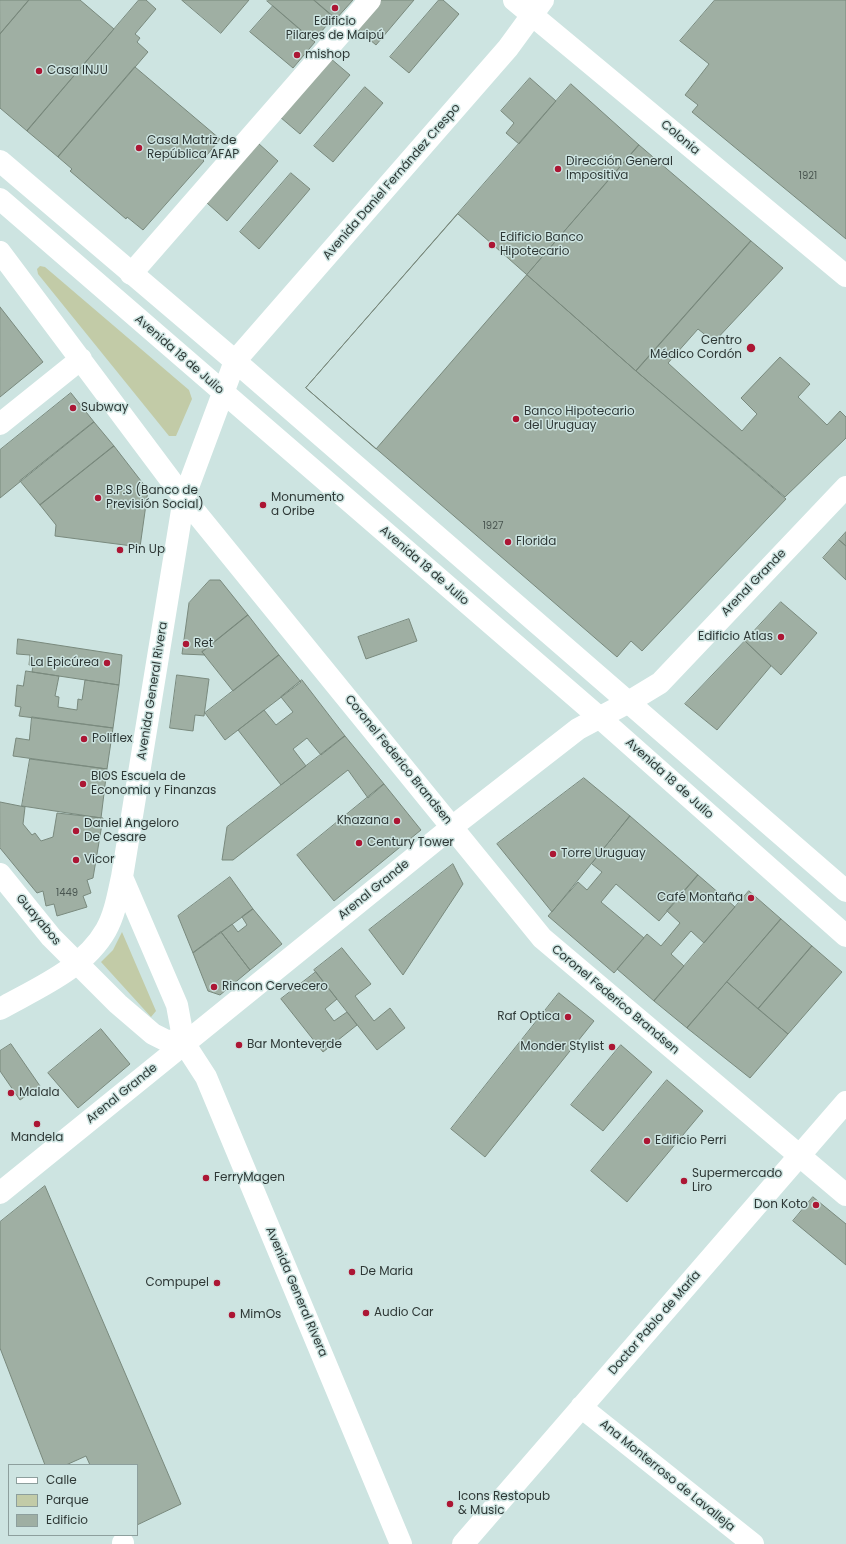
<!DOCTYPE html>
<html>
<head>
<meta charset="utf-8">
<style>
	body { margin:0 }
	#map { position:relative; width:846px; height:1544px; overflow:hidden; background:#cde4e1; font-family:Poppins,sans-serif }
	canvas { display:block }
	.legend { position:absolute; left:8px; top:1464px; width:130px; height:72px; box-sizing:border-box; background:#cde4e1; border:1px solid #8d9f9d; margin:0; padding:5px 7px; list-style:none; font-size:12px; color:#2e3836 }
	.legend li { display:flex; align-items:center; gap:8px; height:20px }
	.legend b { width:20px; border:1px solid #8d9f9d }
</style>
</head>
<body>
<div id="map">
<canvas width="846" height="1544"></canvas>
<ul class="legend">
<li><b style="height:5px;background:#fff"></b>Calle</li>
<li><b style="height:11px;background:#c2cba7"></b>Parque</li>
<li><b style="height:11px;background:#9fafa3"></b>Edificio</li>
</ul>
</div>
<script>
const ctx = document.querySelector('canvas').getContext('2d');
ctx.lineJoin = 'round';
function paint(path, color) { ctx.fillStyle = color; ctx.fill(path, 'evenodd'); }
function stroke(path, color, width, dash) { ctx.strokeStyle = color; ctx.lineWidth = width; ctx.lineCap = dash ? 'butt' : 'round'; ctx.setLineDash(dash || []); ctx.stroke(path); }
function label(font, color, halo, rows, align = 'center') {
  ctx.font = font + ' Poppins,sans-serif'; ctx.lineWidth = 3; ctx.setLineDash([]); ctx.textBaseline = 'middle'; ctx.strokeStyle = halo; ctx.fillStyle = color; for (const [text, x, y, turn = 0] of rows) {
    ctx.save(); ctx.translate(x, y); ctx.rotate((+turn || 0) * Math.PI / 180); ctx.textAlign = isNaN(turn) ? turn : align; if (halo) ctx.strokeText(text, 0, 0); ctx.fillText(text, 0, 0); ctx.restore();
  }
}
paint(new Path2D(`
	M40,266L45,267L189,390L192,399L176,436H169L38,274L37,269Z
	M122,932L156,1011L151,1017L101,962L113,950Z`), '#c2cba7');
const building = new Path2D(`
	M0,0H29L0,34Z
	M29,0H80L114,29L27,131L0,108V34Z
	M139,0H146L156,9L135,34L140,38L137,42L148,52L58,157L27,131Z
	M182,0H249L221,33Z
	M268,0H314L334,17L313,41L267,1Z
	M314,0H353L336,19Z
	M379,0H414L376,45L356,28Z
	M439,0H443L459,14L409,73L390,57Z
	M715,0H846V239L692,112L698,105L685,95L709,64L680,41Z
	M273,6L315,42L293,68L250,32Z
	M330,58L350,75L300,134L280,117Z
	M135,67L220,139L203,160L204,161L143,230L127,217L126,219L70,171L72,169L58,157Z
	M530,78L556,101L519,144L506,133L514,123L501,111Z
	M571,84L639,145L376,449L306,388Z
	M365,87L383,103L333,162L314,146Z
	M258,143L278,161L227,221L207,203Z
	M639,145L751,241L636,371L527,275Z
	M291,173L310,189L259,249L240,232Z
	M458,214L636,371L786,499L642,651L631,641L617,657L306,388Z
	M751,241L783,268L714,342L698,329L668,363L742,431L757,414L741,398L780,357L810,384L798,397L827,425L840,411L846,417V438L785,497L636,371Z
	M0,307L43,362L0,397Z
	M71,393L94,422L0,498V450Z
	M94,422L114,446L40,505L20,481Z
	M114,446L148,490L140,547L55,536L56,525L40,505Z
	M846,532V546L839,540Z
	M839,540L846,546V580L823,558Z
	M210,580H220L248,615L202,652L205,655L182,654L189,603Z
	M781,602L817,633L781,675L745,641Z
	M248,615L279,655L233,691L202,652Z
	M409,619L417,641L366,659L358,637Z
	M18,639L122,655L119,685L32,672L33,665H29L30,655L17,654Z
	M745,641L771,666L717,730L685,704Z
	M279,655L301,682L225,740L205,713Z
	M26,671L59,676L55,696L59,697L58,707L77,710L78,699L82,700L85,680L119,685L113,728L19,716L21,707L15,706L17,685L23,686Z
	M177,675L209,679L204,716L195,715L193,731L170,728Z
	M302,680L345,736L321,755L307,738L293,749L306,766L281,785L238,730L264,710L276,725L293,712L281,697Z
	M32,717L113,728L107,769L13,756L16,738L29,740Z
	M345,736L384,784L368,798L348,770L233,860H222L227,827Z
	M30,759L107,769L101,818L22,806Z
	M584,778L630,816L552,912L497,844Z
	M384,784L421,830L334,901L297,855Z
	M0,802L25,807L23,824L32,835L35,833L41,841L53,837L57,813L103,818L93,878L87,880L91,893L83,896L87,907L57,916L54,904L46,906L43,891L37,893L0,848Z
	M630,816L698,875L659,921L616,884L601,902L644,938L614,973L548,916L578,882L587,890L602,872L592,864Z
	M453,864L463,884L403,975L369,930Z
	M698,875L735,907L704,943L691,931L671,954L684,966L654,1001L617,969L647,934L661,946L680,923L667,911Z
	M230,877L253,909L193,953L178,916Z
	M749,891L781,919L687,1028L654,1001Z
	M253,909L282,944L250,970L221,932L232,924L238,932L247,925L242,917Z
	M781,919L812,946L758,1009L727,982Z
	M221,932L250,970L220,995L208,991L193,953Z
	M812,946L842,972L788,1034L758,1009Z
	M342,948L371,984L355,996L374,1021L390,1008L405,1028L377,1050L314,970Z
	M316,972L337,999L325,1009L334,1021L347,1012L357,1025L323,1052L281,999Z
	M727,982L788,1034L750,1078L687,1028Z
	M559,993L594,1021L485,1157L451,1129Z
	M101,1029L130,1064L78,1108L48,1073Z
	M11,1044L40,1086L20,1100L0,1071V1051Z
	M621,1045L652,1072L603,1131L571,1105Z
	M667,1080L703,1111L627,1202L591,1171Z
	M45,1186L181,1504L137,1525V1465H90L86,1456L66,1465H45L0,1348V1222Z
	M813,1197L846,1224V1265L793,1221Z`);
paint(building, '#9fafa3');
stroke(building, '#79897d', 1);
stroke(new Path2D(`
	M514,0L846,276
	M0,252L184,498L542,938L846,1195
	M131,274L370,0
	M0,424L81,359
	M0,1193L452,827L578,729L627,703L660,683L846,487
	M581,1407L753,1544
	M123,1543V1544
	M463,1544L846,1102`), '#fff', 22);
stroke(new Path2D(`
	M0,161L235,361L846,891
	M0,199L600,718L846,936
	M0,874L51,937L118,1004L153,1034L165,1040L184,1043
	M0,1009C37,988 84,969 106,930C115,914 118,895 122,877
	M401,1544L206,1077L184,1043L177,1005L122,877L184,498L235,361L508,48L543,0`), '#fff', 22);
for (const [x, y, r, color] of [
	[335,8,4,"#ac1634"],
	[297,55,4,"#ac1634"],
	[39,71,4,"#ac1634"],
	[139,148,4,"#ac1634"],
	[558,169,4,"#ac1634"],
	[492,245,4,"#ac1634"],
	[751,348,5,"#ac1634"],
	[73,408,4,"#ac1634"],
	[516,419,4,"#ac1634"],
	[98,498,4,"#ac1634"],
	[263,505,4,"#ac1634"],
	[508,542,4,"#ac1634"],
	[120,550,4,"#ac1634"],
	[781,637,4,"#ac1634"],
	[186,644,4,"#ac1634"],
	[107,663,4,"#ac1634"],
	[84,739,4,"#ac1634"],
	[83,784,4,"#ac1634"],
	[397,821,4,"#ac1634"],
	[76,831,4,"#ac1634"],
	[359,843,4,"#ac1634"],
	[553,854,4,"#ac1634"],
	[76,860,4,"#ac1634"],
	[751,898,4,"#ac1634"],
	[214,987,4,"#ac1634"],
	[568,1017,4,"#ac1634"],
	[239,1045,4,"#ac1634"],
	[612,1047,4,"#ac1634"],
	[11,1093,4,"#ac1634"],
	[37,1124,4,"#ac1634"],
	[647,1141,4,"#ac1634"],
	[206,1178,4,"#ac1634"],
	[684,1181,4,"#ac1634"],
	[816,1205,4,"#ac1634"],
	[352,1272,4,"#ac1634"],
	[217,1283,4,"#ac1634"],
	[366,1313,4,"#ac1634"],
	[232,1315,4,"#ac1634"],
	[450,1504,4,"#ac1634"]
]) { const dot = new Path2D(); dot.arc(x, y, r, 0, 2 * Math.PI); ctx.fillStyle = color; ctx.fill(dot); stroke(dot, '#cde4e1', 1.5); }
label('10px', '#4a5651', null, [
	["1921",808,176],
	["1927",493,526],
	["1449",67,893]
]);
label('12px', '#2e3836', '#cde4e1', [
	["Edificio",335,22,"center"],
	["Pilares de Maipú",335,36,"center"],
	["mishop",305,55],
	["Casa INJU",47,71],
	["Casa Matriz de",147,141],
	["República AFAP",147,155],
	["Dirección General",566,162],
	["Impositiva",566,176],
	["Edificio Banco",500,238],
	["Hipotecario",500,252],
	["Centro",742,341,"right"],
	["Médico Cordón",742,355,"right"],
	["Subway",81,408],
	["Banco Hipotecario",524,412],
	["del Uruguay",524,426],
	["B.P.S (Banco de",106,491],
	["Previsión Social)",106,505],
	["Monumento",271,498],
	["a Oribe",271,512],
	["Florida",516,542],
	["Pin Up",128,550],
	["Edificio Atlas",773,637,"right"],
	["Ret",194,644],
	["La Epicúrea",99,663,"right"],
	["Poliflex",92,739],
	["BIOS Escuela de",91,777],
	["Economia y Finanzas",91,791],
	["Khazana",389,821,"right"],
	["Daniel Angeloro",84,824],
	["De Cesare",84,838],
	["Century Tower",367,843],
	["Torre Uruguay",561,854],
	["Vicor",84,860],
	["Café Montaña",743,898,"right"],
	["Rincon Cervecero",222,987],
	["Raf Optica",560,1017,"right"],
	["Bar Monteverde",247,1045],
	["Monder Stylist",604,1047,"right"],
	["Malala",19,1093],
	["Mandela",37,1138,"center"],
	["Edificio Perri",655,1141],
	["Supermercado",692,1174],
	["Liro",692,1188],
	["FerryMagen",214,1178],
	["Don Koto",808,1205,"right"],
	["De Maria",360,1272],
	["Compupel",209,1283,"right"],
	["Audio Car",374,1313],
	["MimOs",240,1315],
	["Icons Restopub",458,1497],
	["& Music",458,1511]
], 'left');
label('12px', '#2e3836', '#cde4e1', [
	["Colonia",680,138,40],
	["Avenida Daniel Fernández Crespo",392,182,-49],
	["Avenida 18 de Julio",179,355,41],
	["Avenida 18 de Julio",424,566,41],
	["Arenal Grande",754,583,-46],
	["Avenida General Rivera",153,691,-81],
	["Coronel Federico Brandsen",398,760,51],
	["Avenida 18 de Julio",669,779,42],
	["Arenal Grande",374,890,-39],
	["Guayabos",38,920,50],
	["Coronel Federico Brandsen",615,1000,40],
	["Arenal Grande",122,1094,-39],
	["Avenida General Rivera",296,1292,67],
	["Doctor Pablo de María",655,1323,-49],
	["Ana Monterroso de Lavalleja",667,1476,39]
]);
</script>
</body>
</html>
